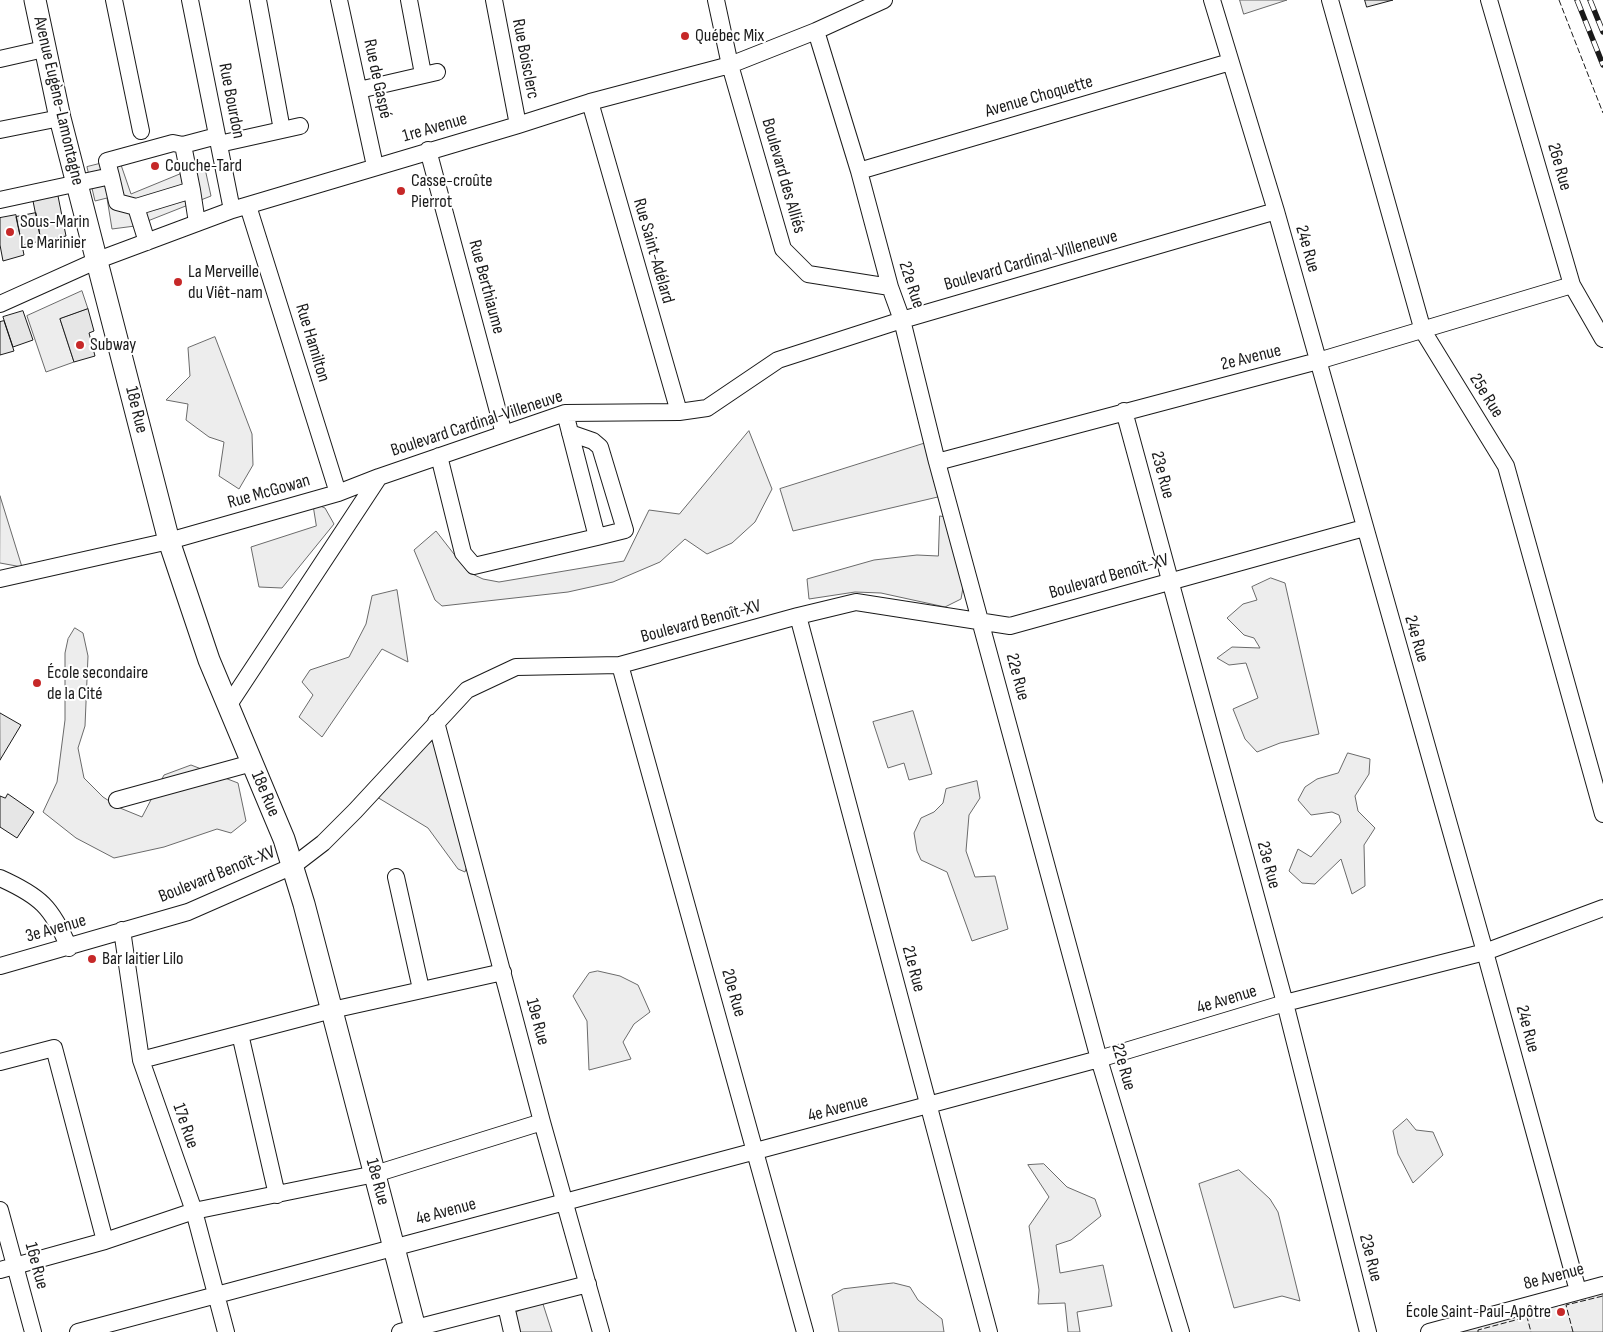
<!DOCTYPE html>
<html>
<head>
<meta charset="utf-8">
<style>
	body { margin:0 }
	canvas { display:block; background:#fff }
</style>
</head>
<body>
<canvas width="1603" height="1332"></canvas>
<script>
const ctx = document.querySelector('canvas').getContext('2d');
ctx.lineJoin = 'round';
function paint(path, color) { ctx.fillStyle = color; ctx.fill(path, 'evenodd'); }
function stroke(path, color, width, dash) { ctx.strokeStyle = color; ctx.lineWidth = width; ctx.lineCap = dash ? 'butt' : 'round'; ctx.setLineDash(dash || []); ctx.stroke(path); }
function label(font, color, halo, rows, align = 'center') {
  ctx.font = font + ' "Sofia Sans Condensed",sans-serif'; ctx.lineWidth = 4; ctx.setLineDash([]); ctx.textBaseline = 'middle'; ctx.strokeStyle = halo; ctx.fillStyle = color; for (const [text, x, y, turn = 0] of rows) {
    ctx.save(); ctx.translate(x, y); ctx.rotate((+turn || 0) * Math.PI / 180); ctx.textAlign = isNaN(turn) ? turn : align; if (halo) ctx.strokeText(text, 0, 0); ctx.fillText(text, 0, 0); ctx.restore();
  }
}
const built = new Path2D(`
	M1240,0H1287L1244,14Z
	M119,159L131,194L204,164L211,196L135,226L112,229L107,198L95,201L87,167Z
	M82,291L88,309L60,319L74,362L46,372L27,316Z
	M215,337L252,434L253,465L239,489L219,476L224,442L209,437L186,420L188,404L166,400L190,376L188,348Z
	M749,431L772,489L755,522L732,543L707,554L685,539L660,562L613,582L568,592L442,606L435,600L414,550L436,531L468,572L483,579L499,582L624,561L649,510L679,514Z
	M926,443L942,496L793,531L780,489Z
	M0,496L22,567L0,563Z
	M313,503L325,508L334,524L282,588L259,587L251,547L316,526Z
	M940,516L951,518L964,582L961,599L945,607L881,593L855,592L809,599L807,579L874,560L917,555L938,556Z
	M1271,578L1285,583L1319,734L1280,743L1257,752L1245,739L1233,709L1258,698L1246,663L1229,665L1217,658L1232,647L1260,648L1254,638L1244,635L1227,618L1243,604L1257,600L1252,587Z
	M397,590L408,662L382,649L322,737L299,717L313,695L302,682L310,670L349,657L366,624L372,596Z
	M75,628L83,633L88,656L85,726L78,748L84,778L103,797L120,808L142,817L164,775L191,765L238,783L246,821L231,833L217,829L164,847L114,858L76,838L43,812L57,782L65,720V653L68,639Z
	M913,711L932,774L909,780L904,763L888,768L873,722Z
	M434,740L469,860L465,872L458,869L428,828L372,794L412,756Z
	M1348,753L1370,759L1369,774L1355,796L1358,811L1375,828L1364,845L1365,886L1352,894L1341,859L1315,884L1302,883L1289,871L1298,849L1311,857L1341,822L1339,815L1332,812L1311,815L1298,800L1305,787L1317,779L1338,773Z
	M977,781L980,798L969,815L966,851L975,877L995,876L1008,929L972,941L947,872L921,860L917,851L914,833L921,818L934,812L943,803L946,789Z
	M598,971L620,976L638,985L650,1012L634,1024L623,1042L631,1059L589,1070L587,1021L573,996L589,973Z
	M1407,1119L1416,1130L1433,1132L1443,1155L1413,1183L1398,1154L1393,1131Z
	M1044,1164L1067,1187L1095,1199L1101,1216L1071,1240L1056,1245L1060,1273L1103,1265L1112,1306L1077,1312L1080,1332H1068L1065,1303L1038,1304L1039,1290L1029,1226L1049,1197L1028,1165Z
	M1239,1170L1270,1199L1278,1212L1300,1301L1282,1296L1234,1308L1199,1184Z
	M894,1283L910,1287L918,1300L942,1319L944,1332H839L832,1295L843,1289Z
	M1603,1291V1332H1436Z
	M542,1301L552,1332H514L510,1315Z`);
paint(built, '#ededed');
stroke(built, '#6a6a6a', 1);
const building = new Path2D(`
	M1365,0H1393L1367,7Z
	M57,191L66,236L41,241L32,196Z
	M36,213L41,241L22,245L16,217Z
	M16,215L24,255L3,261L0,245V218Z
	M88,309L94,331L89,333L95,356L74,362L60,319Z
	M23,311L33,340L13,347L3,317Z
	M4,321L14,351L0,355V322Z
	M0,713L21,725L0,760Z
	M8,794L34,812L17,838L0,827V796L5,798Z`);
paint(building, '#e6e6e6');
stroke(building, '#1a1a1a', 1);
const minor = new Path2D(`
	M114,0L141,131
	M190,0L232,210
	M258,0L282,130
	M339,0L375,166
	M409,0L423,74
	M494,0L518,125
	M716,0L730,65L783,249L808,274L890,287
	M1212,0L1276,211L1485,952L1578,1291
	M1330,0L1423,331L1506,466L1603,814
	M1489,0L1572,285L1603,339
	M816,31L859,171L890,287L902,320L937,462L1099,1059L1181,1332
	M0,59L44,49
	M359,90L437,72
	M590,102L679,412
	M0,130L60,118
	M219,144L300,126
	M183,145L192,190
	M428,150L504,434
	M859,171L1230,62
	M111,176L107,161L173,143L183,145L217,136
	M0,200L111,176L117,202L136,207
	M248,206L338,493
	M147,242L136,207L192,190L197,223
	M0,304L98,260L232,210L518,125L590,102L730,65L816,31L884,0
	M1124,411L1285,1003L1368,1332
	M570,433L593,441L600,447L625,530L597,537
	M439,456L463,553L474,566L597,537L565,413
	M937,462L1318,361L1572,285
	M0,579L169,541L338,493L379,477
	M798,616L989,1332
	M620,665L805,1332
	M228,706L379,477L565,413L679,412L707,408L778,360L902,320L1276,211
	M436,722L542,1122L601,1332
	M117,800L252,763
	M396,877L421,989
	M0,878C40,896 52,907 69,948
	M122,930L141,1060L194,1211L226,1332
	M0,966L188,912L293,866L323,843L355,811L467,690L516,667L620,665L798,616L856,602L1010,626L1364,528
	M240,1034L277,1195
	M141,1060L332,1010L503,972
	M0,1062L54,1048L105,1241
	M0,1210L33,1332
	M0,1270L105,1241L194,1211L375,1174L542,1122
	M506,1306L512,1332
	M78,1332L928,1105L1099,1059L1285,1003L1485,952L1603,908
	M400,1332L588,1284
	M1429,1332L1603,1285`);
const major = new Path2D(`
	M35,0L60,118L169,541L209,660L284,839L304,904L416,1332`);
stroke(minor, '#1a1a1a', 18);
stroke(major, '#1a1a1a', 23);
stroke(minor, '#fff', 16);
stroke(major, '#fff', 21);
const rail = new Path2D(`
	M1577,0L1603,65
	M1590,0L1603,32`);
stroke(rail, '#1a1a1a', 5.5);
stroke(rail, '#fff', 4, [11]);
stroke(new Path2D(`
	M1559,0L1603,113
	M1478,1332V1330L1527,1317L1531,1332
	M1573,1332L1566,1305L1603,1296`), '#1a1a1a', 1, [6, 2.5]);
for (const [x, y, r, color] of [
	[685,36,5,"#c62828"],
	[155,166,5,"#c62828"],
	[401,191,5,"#c62828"],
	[10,232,5,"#c62828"],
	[178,282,5,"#c62828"],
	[80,345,5,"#c62828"],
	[37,683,5,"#c62828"],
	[92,959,5,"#c62828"],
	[1561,1312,5,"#c62828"]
]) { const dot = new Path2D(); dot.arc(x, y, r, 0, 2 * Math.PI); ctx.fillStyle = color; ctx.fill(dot); stroke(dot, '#fff', 2); }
label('18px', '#1a1a1a', '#fff', [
	["Québec Mix",695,36],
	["Couche-Tard",165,166],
	["Casse-croûte",411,181],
	["Pierrot",411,202],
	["Sous-Marin",20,222],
	["Le Marinier",20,243],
	["La Merveille",188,272],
	["du Viêt-nam",188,293],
	["Subway",90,345],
	["École secondaire",47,673],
	["de la Cité",47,694],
	["Bar laitier Lilo",102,959],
	["École Saint-Paul-Apôtre",1551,1312,"right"]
], 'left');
label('18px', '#1a1a1a', '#fff', [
	["Rue Boisclerc",525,59,79],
	["Rue de Gaspé",377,79,78],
	["Avenue Choquette",1039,97,-16],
	["Avenue Eugène-Lamontagne",58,101,77],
	["Rue Bourdon",231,101,79],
	["1re Avenue",435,128,-16],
	["26e Rue",1559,167,74],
	["Boulevard des Alliés",783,176,74],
	["24e Rue",1307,249,74],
	["Rue Saint-Adélard",653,251,74],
	["Boulevard Cardinal-Villeneuve",1031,261,-16],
	["22e Rue",911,285,72],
	["Rue Berthiaume",486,287,75],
	["Rue Hamilton",312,343,73],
	["2e Avenue",1251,358,-14],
	["25e Rue",1486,396,58],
	["18e Rue",136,410,76],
	["Boulevard Cardinal-Villeneuve",477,424,-18],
	["23e Rue",1162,475,75],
	["Rue McGowan",269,492,-16],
	["Boulevard Benoît-XV",1109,577,-16],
	["Boulevard Benoît-XV",701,622,-15],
	["24e Rue",1416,639,74],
	["22e Rue",1017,677,75],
	["18e Rue",265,794,67],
	["23e Rue",1268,865,75],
	["Boulevard Benoît-XV",217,875,-22],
	["3e Avenue",56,929,-16],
	["21e Rue",913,969,75],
	["20e Rue",733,993,74],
	["4e Avenue",1227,1000,-17],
	["19e Rue",537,1022,75],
	["24e Rue",1527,1029,75],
	["22e Rue",1123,1067,74],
	["4e Avenue",838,1109,-15],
	["17e Rue",185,1126,71],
	["18e Rue",377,1182,75],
	["4e Avenue",446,1212,-15],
	["23e Rue",1370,1258,76],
	["16e Rue",36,1266,75],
	["8e Avenue",1554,1277,-15]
]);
</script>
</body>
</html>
